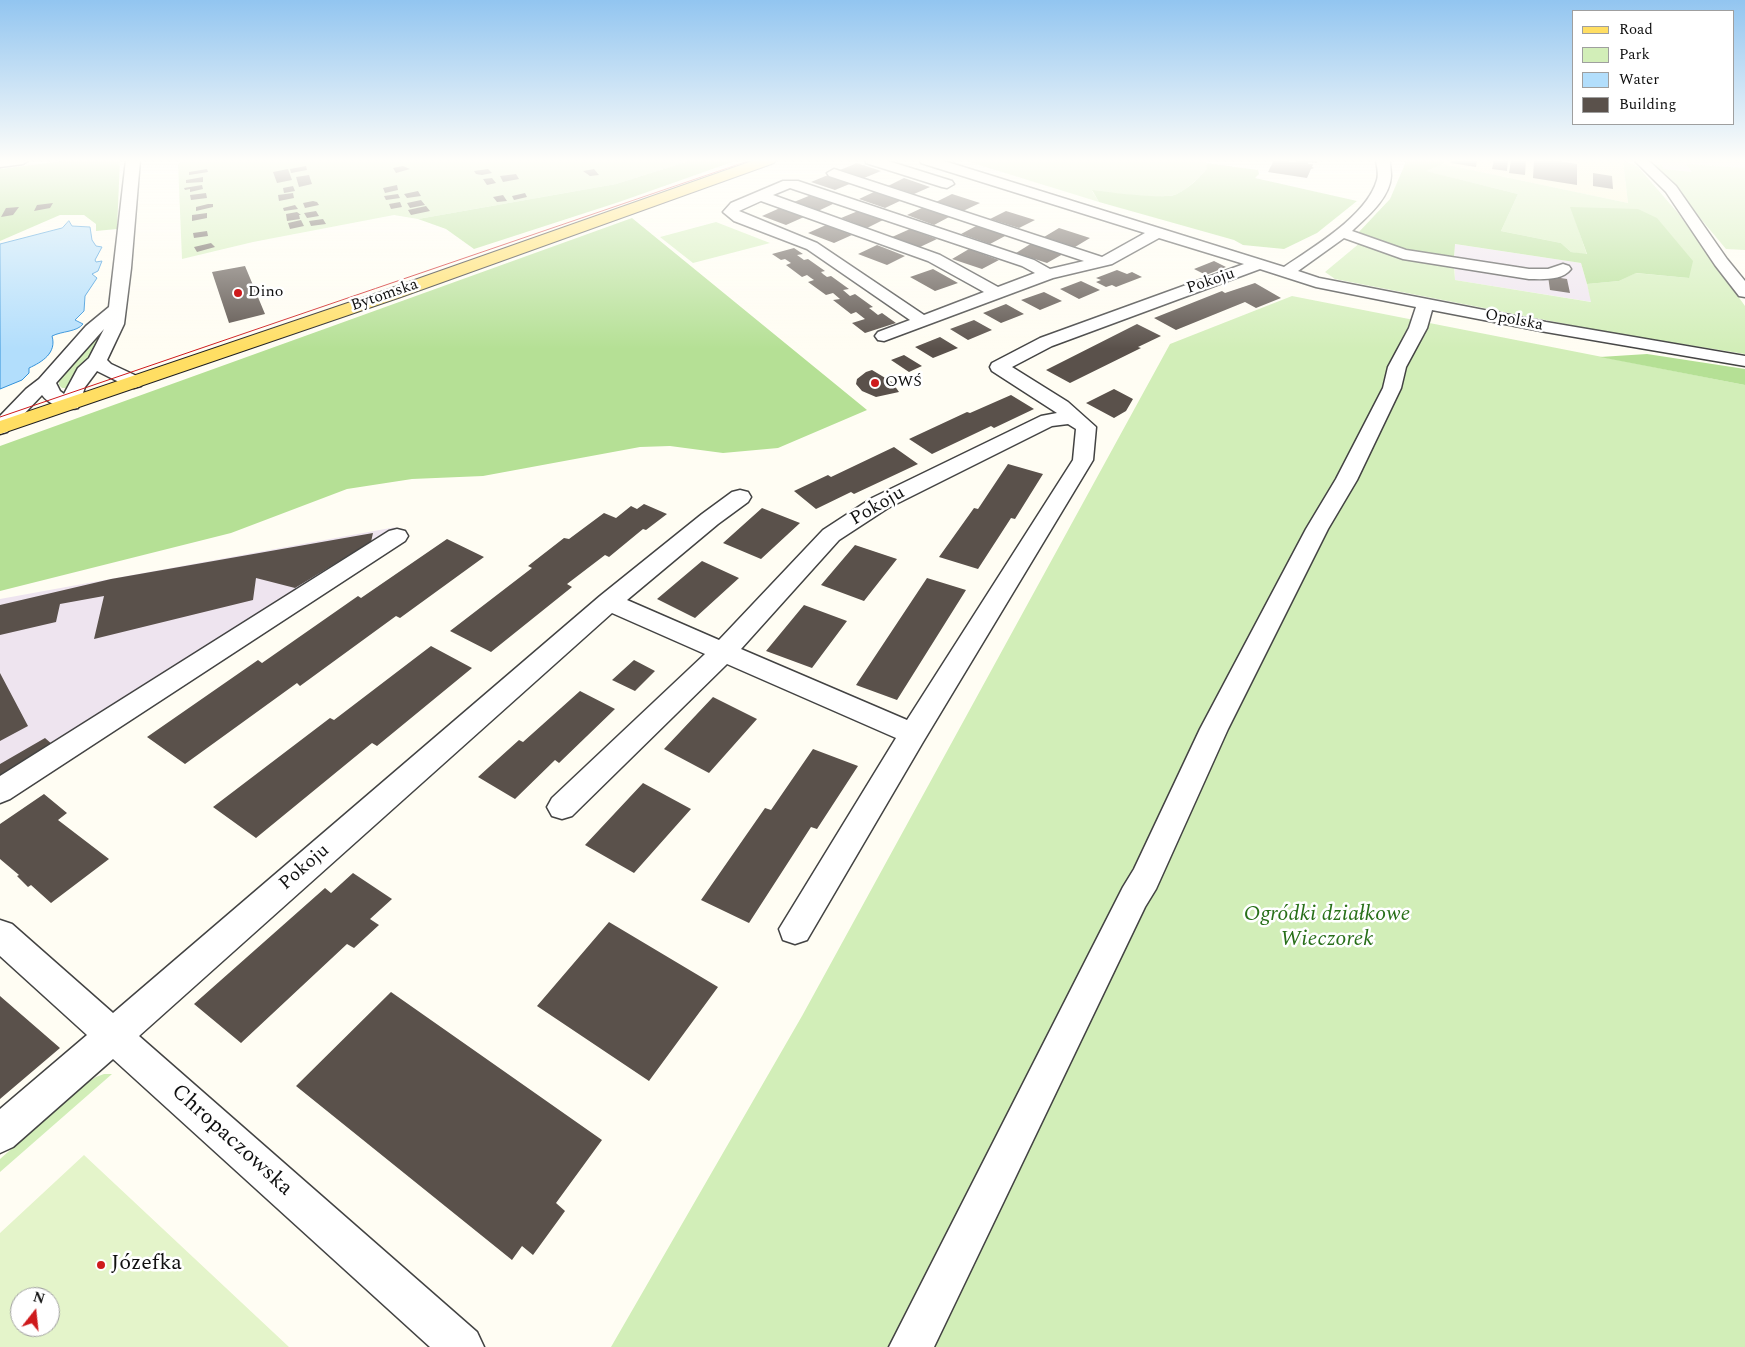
<!DOCTYPE html>
<html>
<head>
<meta charset="utf-8">
<style>
	body { margin:0 }
	#map { position:relative; width:1745px; height:1347px; overflow:hidden; background:#fffdf3; font-family:Spectral,serif }
	canvas { display:block }
	.legend { position:absolute; left:1572px; top:10px; width:162px; height:115px; box-sizing:border-box; background:#fff; border:1px solid #9f9f9f; margin:0; padding:6px 9px; list-style:none; font-size:15px; color:#101010 }
	.legend li { display:flex; align-items:center; gap:10px; height:25px }
	.legend b { width:25px; border:1px solid #9f9f9f }
	.north { position:absolute; left:10px; top:1287px; width:50px; height:50px; box-sizing:border-box; background:#fff; border:1px solid #9f9f9f; border-radius:50%; rotate:16deg; font-size:14px; font-weight:700; line-height:20px; text-align:center; color:#101010 }
	.north::after { content:''; display:block; margin:auto; width:18px; height:22px; background:#ce1a1c; clip-path:polygon(50% 0,100% 100%,50% 72%,0 100%) }
</style>
</head>
<body>
<div id="map">
<canvas width="1745" height="1347"></canvas>
<ul class="legend">
<li><b style="height:6px;background:#ffde63"></b>Road</li>
<li><b style="height:14px;background:#d2eeb8"></b>Park</li>
<li><b style="height:14px;background:#b2defc"></b>Water</li>
<li><b style="height:14px;background:#5a514b"></b>Building</li>
</ul>
<div class="north">N</div>
</div>
<script>
const ctx = document.querySelector('canvas').getContext('2d');
ctx.lineJoin = 'round';
function paint(path, color) { ctx.fillStyle = color; ctx.fill(path, 'evenodd'); }
function stroke(path, color, width, dash) { ctx.strokeStyle = color; ctx.lineWidth = width; ctx.lineCap = dash ? 'butt' : 'round'; ctx.setLineDash(dash || []); ctx.stroke(path); }
function label(font, color, halo, rows, align = 'center') {
  ctx.font = font + ' Spectral,serif'; ctx.lineWidth = 5; ctx.setLineDash([]); ctx.textBaseline = 'middle'; ctx.strokeStyle = halo; ctx.fillStyle = color; for (const [text, x, y, turn = 0] of rows) {
    ctx.save(); ctx.translate(x, y); ctx.rotate((+turn || 0) * Math.PI / 180); ctx.textAlign = isNaN(turn) ? turn : align; if (halo) ctx.strokeText(text, 0, 0); ctx.fillText(text, 0, 0); ctx.restore();
  }
}
paint(new Path2D(`
	M1645,160H1745V168L1687,164L1692,172L1663,169L1648,164Z
	M1454,244L1581,263L1592,302L1455,280Z
	M396,527L0,783V599Z`), '#eee4ef');
paint(new Path2D(`
	M1445,160H1623L1628,203L1443,164Z`), '#f8f6cf');
paint(new Path2D(`
	M187,160H692L616,184L418,219L394,215L253,242L182,259L178,164Z
	M963,160H1205L1208,169C1200,176 1184,193 1174,195C1150,200 1116,193 1092,191L1099,202Z
	M1623,160L1638,167L1678,213L1745,306V354L1612,333L1335,279L1325,272L1361,242L1454,265L1455,280L1591,302L1587,284L1619,281L1635,273L1689,278L1571,207L1587,255L1571,252L1561,243L1501,231L1518,194L1425,171L1443,164L1628,203Z
	M1648,164L1661,165L1664,169L1692,172L1686,164L1745,168V250L1726,249L1674,187Z
	M716,222L770,243L693,263L660,237Z
	M1292,296L1745,385V1347H611L802,1016L1170,344Z
	M102,329H106L73,383L67,388H62L59,385V378Z
	M104,1074H112L0,1172V1159L84,1085L96,1077Z`), '#d2eeb8');
paint(new Path2D(`
	M70,160H120L117,229L96,231V224L84,215H60L0,241V169Z
	M692,160H738L619,202L474,249L446,229L418,219L616,184Z
	M1404,160H1445L1443,164L1426,171L1518,194L1501,231L1561,243L1571,252L1587,254L1570,207L1638,209L1657,218L1693,261L1689,278L1636,273L1619,281L1587,284L1581,263L1455,244L1454,257L1393,247L1357,234L1390,199L1405,164Z
	M1206,163L1258,170L1259,174L1255,178L1357,201L1317,233L1284,249L1243,245L1234,240L1099,202L1092,190C1107,192 1166,200 1177,194C1189,188 1199,178 1207,169Z
	M632,218L867,410L778,448L723,453L670,446L640,447L483,476L412,479L347,489L231,533L0,591V446Z
	M1647,354L1745,369V385L1600,357Z`), '#b5e095');
paint(new Path2D(`
	M84,1155L289,1347H0V1233ZM20,1297H50V1327H20Z`), '#e4f4ca');
const water = new Path2D(`
	M69,221L72,226L90,227L92,240L96,246L102,247L95,260L96,262L102,261L98,271L92,274L97,278L85,296L84,311L75,320L83,324C77,332 62,331 52,336C57,353 42,362 29,368V373L22,380L0,389V244L62,228Z`);
paint(water, '#b2defc');
stroke(water, '#3291d9', 1);
paint(new Path2D(`
	M1274,160L1296,162L1297,160H1318L1317,163L1309,162L1308,164H1313L1312,167L1314,168L1311,169L1307,178L1268,172Z
	M1452,160H1477L1476,167L1451,163Z
	M1494,160H1508L1507,171L1492,169Z
	M1511,160H1526L1525,175L1509,173Z
	M1534,160H1553L1577,164V185L1533,178Z
	M857,163L881,171L864,178L840,170Z
	M306,166L307,170L291,173L290,169Z
	M403,166L410,169L396,173L393,168Z
	M207,169L208,172L189,175V172Z
	M288,169L292,180L277,183L273,172Z
	M488,169L492,173L482,175L476,174L474,171Z
	M594,169L599,175L590,176L583,171Z
	M1593,173L1612,176L1613,189L1593,186Z
	M516,174L519,179L503,182L500,176Z
	M309,175L312,184L299,187L296,177Z
	M828,175L852,183L835,190L811,182Z
	M203,177V182L186,183V180Z
	M492,178L496,183L487,185L483,179Z
	M904,178L930,187L914,194L888,186Z
	M202,185L203,189L190,192V189L185,190L184,188Z
	M397,185L398,190L385,193L383,188Z
	M293,186L295,191L284,193L283,188Z
	M418,191L421,196L407,198L404,194Z
	M876,191L902,200L885,208L859,199Z
	M206,193L207,198L191,200L190,195Z
	M293,193L294,198L279,201L278,195Z
	M525,193L527,197L514,200L512,196Z
	M398,194L400,198L386,200L384,196Z
	M952,194L980,203L963,211L936,202Z
	M503,195L507,201L497,202L493,197Z
	M811,195L835,203L818,211L794,202Z
	M421,200L425,205L410,208L407,203Z
	M313,201L317,202L319,205L305,208L303,203Z
	M400,202L402,207L391,209L389,204Z
	M53,203L50,208L34,211L37,205Z
	M208,204H213V207L196,211V207Z
	M295,205L298,209L284,211L283,208Z
	M426,206L430,211L411,215L408,210Z
	M19,207L13,215L1,217L6,208Z
	M924,207L951,216L934,225L907,215Z
	M780,208L804,217L786,225L762,216Z
	M316,211L319,216L307,218L304,213Z
	M858,211L883,220L867,228L841,218Z
	M1006,211L1035,220L1019,228L990,219Z
	M297,212L301,215H299L300,219L287,221L286,214Z
	M207,213V218L192,221V215Z
	M323,219L326,224L311,226L309,221Z
	M301,220L304,226L290,229L288,223Z
	M826,225L852,235L834,243L808,233Z
	M978,225L1007,235L990,244L961,234Z
	M1059,228L1090,238L1075,247L1044,237Z
	M910,229L937,239L920,247L892,237Z
	M207,231L208,236L194,238L193,233Z
	M211,243L215,247L197,252L194,247Z
	M1032,243L1063,254L1047,263L1016,253Z
	M877,245L905,256L887,265L858,254Z
	M794,248L803,254L797,255L804,260L808,259L825,271L821,272L823,274L827,277L831,276L849,289L843,290L850,296L855,294L873,307L869,308L873,311L878,315L882,313L896,323L865,333L852,323L865,319L856,312L851,314L833,300L840,299L833,293L826,295L808,282L814,280L811,278L807,275L802,277L786,265L791,263L785,259L781,260L772,254Z
	M969,249L999,260L982,269L952,259Z
	M1214,261L1226,267L1206,275L1194,269Z
	M245,266L265,314L229,323L212,272Z
	M933,269L958,283L935,291L910,277Z
	M1117,270L1127,274L1132,272L1142,277L1116,287L1112,285L1106,287L1096,282L1101,280L1096,278Z
	M1548,276L1567,279L1570,293L1550,290Z
	M1081,281L1100,290L1079,299L1060,289Z
	M1255,283L1281,298L1256,308L1245,302L1176,330L1154,318L1222,291L1225,293Z
	M1044,292L1062,301L1040,310L1021,300Z
	M1006,304L1024,314L1001,323L983,313Z
	M974,320L992,330L968,340L950,329Z
	M1137,324L1161,336L1138,347L1141,348L1070,383L1046,370Z
	M940,337L958,348L933,358L915,347Z
	M904,355L922,366L909,372L891,360Z
	M872,370L892,382L899,392L876,397L862,391L856,384L857,379L866,372Z
	M1114,389L1133,399L1126,411L1114,418L1086,403Z
	M1011,395L1034,409L994,428L991,426L932,454L909,439L967,412L970,413Z
	M894,447L918,464L854,494L851,492L816,509L794,491L828,475L831,477Z
	M1008,464L1043,474L1015,519L1011,518L978,569L939,557L974,508L978,509Z
	M644,504L667,514L646,530L643,529L609,557L605,555L567,584L572,587L491,652L450,631L532,568L528,566L564,538L569,539L604,513L616,518L631,506L637,509Z
	M762,508L800,523L761,559L723,543Z
	M373,533L371,542L295,588L256,578L253,600L94,639L104,596L60,604L56,622L0,635V605L111,579Z
	M447,539L484,557L400,618L396,616L300,686L297,683L185,764L147,737L258,660L262,663L358,596L361,598Z
	M855,545L897,559L864,601L821,585Z
	M702,561L739,578L695,618L657,599Z
	M927,578L966,590L897,700L856,685Z
	M804,605L847,621L812,668L766,651Z
	M431,646L472,668L377,746L372,743L256,838L213,807L330,718L334,720Z
	M634,660L655,671L635,691L612,680Z
	M0,673L28,726L0,741Z
	M580,691L615,709L559,763L555,760L515,799L478,777L519,740L523,742Z
	M713,697L757,719L709,773L664,749Z
	M45,738L53,745L0,778V764Z
	M813,749L858,766L817,829L811,827L749,923L701,900L765,808L771,810Z
	M643,783L691,809L634,873L585,845Z
	M44,794L67,813L58,820L109,859L51,903L31,885L28,887L17,876L19,875L0,859V824Z
	M353,873L392,899L370,919L379,925L354,948L347,944L241,1043L194,1004L325,888L331,893Z
	M609,922L718,987L649,1081L537,1006Z
	M391,992L602,1140L556,1203L565,1211L533,1255L522,1246L512,1260L296,1086Z
	M0,996L60,1048L0,1099Z`), '#5a514b');
const minor = new Path2D(`
	M0,160H29L23,164L0,167Z
	M126,160H140L131,268L124,324L107,360L111,364L141,378L143,382L141,386L134,388L127,386L97,371L85,387L78,408C67,411 49,405 42,395L7,432L0,434V416L26,389L39,379L86,326L109,307ZM104,329L89,358L78,368L64,394L60,391L56,383Z
	M865,160H885L952,181L954,184L947,188L942,187L866,163Z
	M920,160H941L1284,267C1313,247 1367,216 1377,180C1379,174 1377,167 1376,160H1390C1390,166 1391,171 1391,176C1390,198 1367,217 1352,231L1406,250L1529,269H1548L1563,264L1569,266L1571,269C1562,281 1542,279 1529,279L1403,259L1344,238L1298,271L1319,278L1546,322L1745,356V366L1546,332L1432,310L1427,328L1406,367L1401,388L1357,480L1328,529L1228,729L1156,889L1145,907L934,1347H889L1123,887L1134,869L1200,729L1306,529L1336,479L1383,388L1388,367L1409,328L1416,307L1316,287L1260,269L1052,346L1012,367L1068,402L1096,427L1093,460L923,742L807,940L795,944L783,940L779,929L896,738L727,664L572,816L562,819L552,816L547,807L552,798L705,654L612,613L139,1036L477,1332L484,1347H430L113,1059L13,1147L0,1153V1109L87,1035L0,956V920L12,924L113,1013L600,596L702,514L732,492L740,490L748,492L751,497L748,502L718,524L627,600L719,640L823,530L872,498L1041,416L1057,413L992,371L990,367L992,363L1040,338L1244,264L1159,238L1112,264L1053,278L884,341L878,340L875,336L878,332L910,320L807,249L734,221L723,212L731,203L783,181H798L1034,260L1050,269L1084,261L829,176L827,173L834,169L1102,257L1145,233L921,163ZM790,188L1022,266L1035,273L998,287L940,255L773,195ZM761,201L928,261L984,292L924,315L817,243L739,211ZM1068,424L1076,429L1073,460L907,720L741,649L839,540L888,508L1052,426Z
	M1634,160H1648L1676,186L1727,259L1745,281V297L1739,296L1715,265L1666,192Z
	M397,529L405,531L408,536L405,541L10,799L0,803V776L389,531Z`);
const major = new Path2D(`
	M755,160H776L774,163L401,297L0,434V421L389,289Z`);
stroke(minor, '#434343', 3);
stroke(major, '#212121', 2);
paint(minor, '#fff');
paint(major, '#ffde63');
stroke(new Path2D(`
	M0,417L751,160`), '#ce1a1c', 1);
const sky = ctx.createLinearGradient(0, 0, 0, 349);
sky.addColorStop(0, '#92c5f0');
sky.addColorStop(0.46, '#fffefa');
sky.addColorStop(1, '#fffefa00');
ctx.fillStyle = sky;
ctx.fillRect(0, 0, 1745, 349);
for (const [x, y, r, color] of [
	[238,293,5,"#ce1a1c"],
	[875,383,5,"#ce1a1c"],
	[101,1265,5,"#ce1a1c"]
]) { const dot = new Path2D(); dot.arc(x, y, r, 0, 2 * Math.PI); ctx.fillStyle = color; ctx.fill(dot); stroke(dot, '#fff', 2); }
label('16px', '#101010', '#fff', [
	["Pokoju",1211,282,-19],
	["Bytomska",385,296,-19],
	["Opolska",1514,321,11]
]);
label('16px', '#101010', '#fff', [
	["Dino",248,293],
	["OWŚ",885,383]
], 'left');
label('19px', '#101010', '#fff', [
	["Pokoju",878,507,-30],
	["Pokoju",305,868,-41]
]);
label('italic 22px', '#286f19', '#fff', [
	["Ogródki działkowe",1327,916],
	["Wieczorek",1327,941]
]);
label('22px', '#101010', '#fff', [
	["Chropaczowska",231,1141,42]
]);
label('22px', '#101010', '#fff', [
	["Józefka",111,1265]
], 'left');
</script>
</body>
</html>
